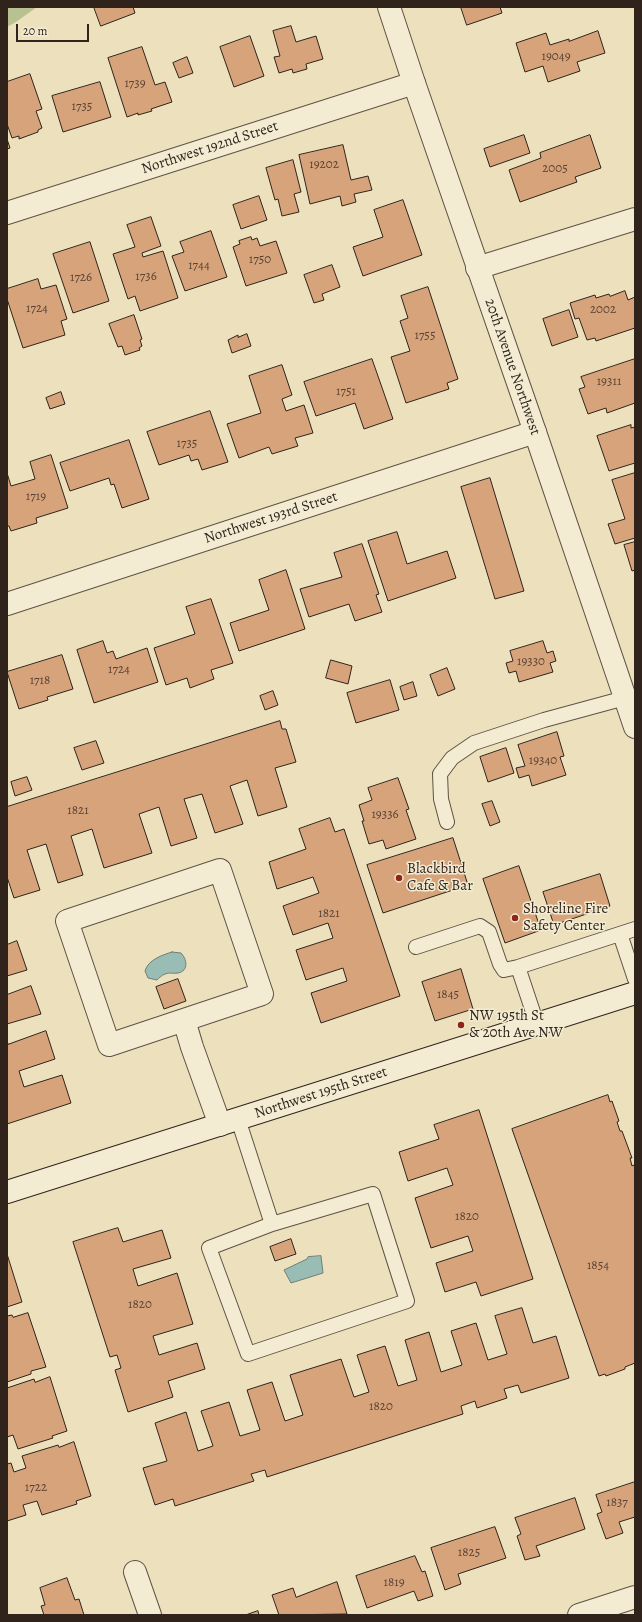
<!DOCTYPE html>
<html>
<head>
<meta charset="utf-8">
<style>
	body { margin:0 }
	#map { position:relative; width:642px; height:1622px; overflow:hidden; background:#ece1bc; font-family:Alegreya,serif }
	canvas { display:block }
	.frame { position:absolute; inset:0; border:8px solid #30231c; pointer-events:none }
	.scale { position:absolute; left:16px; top:24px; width:73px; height:18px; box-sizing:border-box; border:2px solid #30231c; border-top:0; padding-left:5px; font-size:12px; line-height:14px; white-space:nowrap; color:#30231c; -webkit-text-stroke:3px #f3ecd3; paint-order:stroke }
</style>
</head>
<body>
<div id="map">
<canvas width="642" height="1622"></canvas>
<div class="frame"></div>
<div class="scale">20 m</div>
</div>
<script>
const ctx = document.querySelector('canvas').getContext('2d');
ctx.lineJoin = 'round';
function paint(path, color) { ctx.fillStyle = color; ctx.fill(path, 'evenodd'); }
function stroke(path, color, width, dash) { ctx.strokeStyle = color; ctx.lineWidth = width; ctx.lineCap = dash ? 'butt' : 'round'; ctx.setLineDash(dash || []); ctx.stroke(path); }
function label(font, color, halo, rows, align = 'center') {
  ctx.font = font + ' Alegreya,serif'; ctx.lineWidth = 3; ctx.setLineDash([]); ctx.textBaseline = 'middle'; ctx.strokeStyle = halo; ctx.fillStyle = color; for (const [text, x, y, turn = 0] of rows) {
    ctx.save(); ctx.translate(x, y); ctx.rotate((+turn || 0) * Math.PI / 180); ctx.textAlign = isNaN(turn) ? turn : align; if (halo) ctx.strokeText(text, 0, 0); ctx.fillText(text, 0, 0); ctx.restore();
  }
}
paint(new Path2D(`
	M7,7H37L16,22L7,27Z`), '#b8c290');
const water = new Path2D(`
	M172,952L181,953C187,959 189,971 178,973C174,974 169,972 165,974C162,975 159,978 157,980L148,978L145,971C148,960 162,955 172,952Z
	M321,1256L323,1273L291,1283L284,1270L307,1259L308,1257Z`);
paint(water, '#99bcb5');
stroke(water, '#6f7f78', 1);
const building = new Path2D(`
	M94,7H133L135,13L101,26Z
	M461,7H500L502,13L467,25Z
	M291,26L296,42L316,36L323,59L306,64L307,69L293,73L292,69L279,73L274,57L280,56L273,31Z
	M598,31L605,53L577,62L580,71L548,82L543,66L525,72L516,43L546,33L550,45L569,39V41Z
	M250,36L264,76L234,87L220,47Z
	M142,47L155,85L165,82L172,102L151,109L152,111L138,115V113L127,117L108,58Z
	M187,57L193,73L179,78L173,63Z
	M30,74L42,109L36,111L42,128L38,130V132L19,139V136L12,138L7,124V82Z
	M100,82L111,117L63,132L52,96Z
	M524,135L530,153L490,167L484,149Z
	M590,135L601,168L575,177L577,182L520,202L509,170L541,158L540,153Z
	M7,139L10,148L7,149Z
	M343,145L351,180L368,176L372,190L354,194L356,202L342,206L340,196L310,204L299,155Z
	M293,160L301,192L294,194L299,212L282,216L278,199L275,200L266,168Z
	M259,196L267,220L241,229L233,205Z
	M403,200L422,255L363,276L353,247L383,237L374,210Z
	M151,217L161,246L142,253L143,257L163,251L178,298L140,311L135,296L128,299L113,254L135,247L127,225Z
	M211,231L227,277L185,291L172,256L184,252L180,242Z
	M251,237L252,240L257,238L260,246L276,241L287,273L246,286L233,247L240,244L239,241Z
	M90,242L109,301L73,313L53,254Z
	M332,265L340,287L322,294L324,300L314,303L304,275Z
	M38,279L41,289L56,285L67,319L61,321L65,335L23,348L7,299V289Z
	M428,287L458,379L447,383L449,389L406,403L391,357L410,351L400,321L408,318L401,296Z
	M625,291L628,300L635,297V328L596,341L595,338L587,340L579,318L575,319L570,303L595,295L596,298L609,294L610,296Z
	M569,310L578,337L552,346L543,319Z
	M134,315L142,339L140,340L142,346L139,348L140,350L125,355L122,346L118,347L109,324Z
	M247,334L251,346L232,353L228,340L238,335V337Z
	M372,359L393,419L364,429L355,403L316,416L304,382Z
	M635,359V403L607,413L606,408L588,414L579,389L585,387L581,377Z
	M282,365L292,395L282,399L286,411L304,405L313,433L295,438L298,446L272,454L269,447L239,458L227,424L261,413L249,376Z
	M61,392L65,404L50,409L46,398Z
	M210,411L228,462L202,470L198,459L191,461L189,455L159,465L147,432Z
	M631,425V428L635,427V463L609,471L597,436Z
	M129,440L149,499L122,508L114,484L111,485L109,478L70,491L60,463Z
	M51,455L68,508L36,518L37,523L11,531L9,526H7V473L11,486L35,479L30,462Z
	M635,473V538L615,544L608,524L625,519L612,480Z
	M490,478L524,591L495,599L461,487Z
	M397,532L407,564L447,551L456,578L388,601L368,541Z
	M635,542V570L632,571L624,545Z
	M362,544L379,594L376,595L382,612L355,621L349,604L309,617L300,589L342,577L334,553Z
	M286,570L305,629L239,651L230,623L269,610L259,580Z
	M211,599L233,663L211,670L214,679L190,688L187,678L166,685L154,648L195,634L186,607Z
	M103,641L107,653L113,651L116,659L147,648L158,682L94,703L77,650Z
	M543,641L547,653L553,651L556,661L550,663L553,672L519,682L516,671L509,673L506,663L513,661L510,651Z
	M62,655L73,689L47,697L48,700L19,709L7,672Z
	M331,660L352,666L348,684L326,678Z
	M447,668L455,689L438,696L430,675Z
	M390,680L399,710L356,723L347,693Z
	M413,682L417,696L404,700L400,687Z
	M273,691L278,705L265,710L260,696Z
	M280,721L282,729H286L296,762L275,768L287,807L258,816L247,780L230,786L243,824L215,833L202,794L184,799L197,838L171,846L159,807L139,814L152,853L104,868L92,829L71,836L83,875L58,883L46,844L27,850L40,890L14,898L7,877V807Z
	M557,732L564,756L560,757L566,775L532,786L529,775L519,778L516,768L525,766L518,745Z
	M96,741L104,763L82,770L74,748Z
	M506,748L514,773L488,782L480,757Z
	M27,777L32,790L15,796L11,782Z
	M398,778L409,809L406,810L416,839L386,849L383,840L369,844L362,821H364L359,805L372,800L368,788Z
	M492,801L500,822L490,826L482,804Z
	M330,818L335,832L344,829L400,996L321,1023L311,993L347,981L343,968L306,980L296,950L333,938L328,923L293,935L283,906L319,893L313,877L277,889L269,862L306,849L299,829Z
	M453,838L468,885L383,913L367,865Z
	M519,866L541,930L505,943L483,879Z
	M600,874L610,906L554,925L543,892Z
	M17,941L27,970L7,976V945Z
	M461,969L473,1009L435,1021L422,982Z
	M178,979L186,1001L164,1009L156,987Z
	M31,986L41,1014L7,1024V995Z
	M46,1031L55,1059L19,1071L24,1087L62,1075L71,1103L7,1124V1041L8,1044Z
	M608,1095L610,1102L612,1101L619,1121L617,1122L620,1131H622L632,1158H630L632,1166L634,1165L635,1168V1363L625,1367V1369L606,1376L605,1374L599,1376L512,1129Z
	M479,1110L533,1279L481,1296L476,1282L445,1292L436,1263L473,1251L468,1236L431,1248L415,1198L453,1185L447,1168L408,1181L399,1152L439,1139L434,1125Z
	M118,1228L123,1242L162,1230L171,1258L133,1269L138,1286L177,1273L193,1324L153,1336L159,1355L197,1343L205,1369L168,1381L173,1397L128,1412L115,1370L121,1368L117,1355L110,1357L73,1242Z
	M291,1239L296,1254L275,1261L270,1247Z
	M7,1254L22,1302L7,1307V1310Z
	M522,1308L533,1343L556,1336L569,1378L521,1393L518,1385L504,1389L507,1398L477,1408L475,1401L461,1406L463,1414L267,1477L265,1470L251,1474L254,1481L175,1506L173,1499L155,1505L143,1468L167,1461L155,1423L186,1412L198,1451L213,1446L201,1411L229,1402L240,1436L260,1430L247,1390L272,1382L285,1421L303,1415L290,1375L341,1359L354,1397L369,1392L357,1355L385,1346L398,1386L417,1380L405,1340L429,1332L441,1372L462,1365L451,1331L476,1323L488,1360L507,1354L495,1316Z
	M28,1313L46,1367L31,1371V1374L7,1382V1316L12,1315L13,1317Z
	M50,1377L67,1431L52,1436L53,1438L18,1449L13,1435L7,1437V1388L34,1379L35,1382Z
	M74,1442L91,1496L76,1501L77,1504L42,1515L37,1501L23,1505L26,1515L7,1521V1464L11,1463L14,1472L26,1468L22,1456L58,1445L59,1447Z
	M635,1482V1517L619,1522L623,1533L606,1539L597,1514L602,1512L596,1495Z
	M575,1498L585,1529L536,1546L540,1556L525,1560L517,1536L521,1534L515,1518Z
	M495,1527L506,1558L458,1574L461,1584L445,1590L431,1548Z
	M415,1556L422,1572L425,1571L433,1596L418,1601L414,1591L367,1608L356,1576Z
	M67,1578L75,1600L79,1599L84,1615H44L41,1606L45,1605L40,1588Z
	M337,1582L347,1614L279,1615L272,1595L293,1588L296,1597Z
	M258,1611L259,1615H246Z`);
paint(building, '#d6a37b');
stroke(building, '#30231c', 1);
const service = new Path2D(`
	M447,822L441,799L440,774L452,758L474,743L544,720L625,698
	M620,934L635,979
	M416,947L480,926L489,932L500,964L504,970L518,967L635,929
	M518,967L537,1024
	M238,1119L272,1224L209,1248L248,1354L407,1301L373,1194L272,1224`);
const minor = new Path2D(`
	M7,213L414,83
	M477,268L635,219
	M7,604L535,432
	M220,870L262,994L109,1045L67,921Z
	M184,1020L192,1047L220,1125
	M135,1572L150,1615
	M579,1615L635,1597`);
const tertiary = new Path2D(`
	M389,7L414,83L535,432L635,727`);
const secondary = new Path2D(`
	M7,1192L635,993`);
stroke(service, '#5f5244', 16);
stroke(minor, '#5f5244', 24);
stroke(tertiary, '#5f5244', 24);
stroke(secondary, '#30231c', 24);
stroke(service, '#f3ecd3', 14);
stroke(minor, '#f3ecd3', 22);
stroke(tertiary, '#f3ecd3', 22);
stroke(secondary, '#f3ecd3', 22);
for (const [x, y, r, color] of [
	[399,878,4,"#8f2418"],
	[515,918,4,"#8f2418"],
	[461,1025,4,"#8f2418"]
]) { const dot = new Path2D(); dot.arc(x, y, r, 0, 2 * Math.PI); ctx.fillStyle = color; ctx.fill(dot); stroke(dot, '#f3ecd3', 1.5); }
label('13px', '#5a4334', null, [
	["19049",556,57],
	["1739",135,84],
	["1735",82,107],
	["19202",324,165],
	["2005",555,169],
	["1750",260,260],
	["1744",199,266],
	["1736",146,277],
	["1726",81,278],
	["1724",37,309],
	["2002",603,310],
	["1755",425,336],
	["19311",609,382],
	["1751",346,392],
	["1735",187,444],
	["1719",36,497],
	["19330",531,662],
	["1724",119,670],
	["1718",40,681],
	["19340",543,761],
	["1821",78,811],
	["19336",385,815],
	["1821",329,914],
	["1845",448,995],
	["1820",467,1217],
	["1854",598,1266],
	["1820",140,1305],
	["1820",381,1407],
	["1722",36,1488],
	["1837",617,1503],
	["1825",469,1553],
	["1819",394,1583]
]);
label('15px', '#30231c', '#f3ecd3', [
	["Northwest 192nd Street",210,148,-18],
	["20th Avenue Northwest",512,367,71],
	["Northwest 193rd Street",271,518,-18],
	["Northwest 195th Street",321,1093,-18]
]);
label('15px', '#30231c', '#f3ecd3', [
	["Blackbird",407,869],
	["Cafe & Bar",407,886],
	["Shoreline Fire",523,909],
	["Safety Center",523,926],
	["NW 195th St",469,1016],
	["& 20th Ave NW",469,1033]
], 'left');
</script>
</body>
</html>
